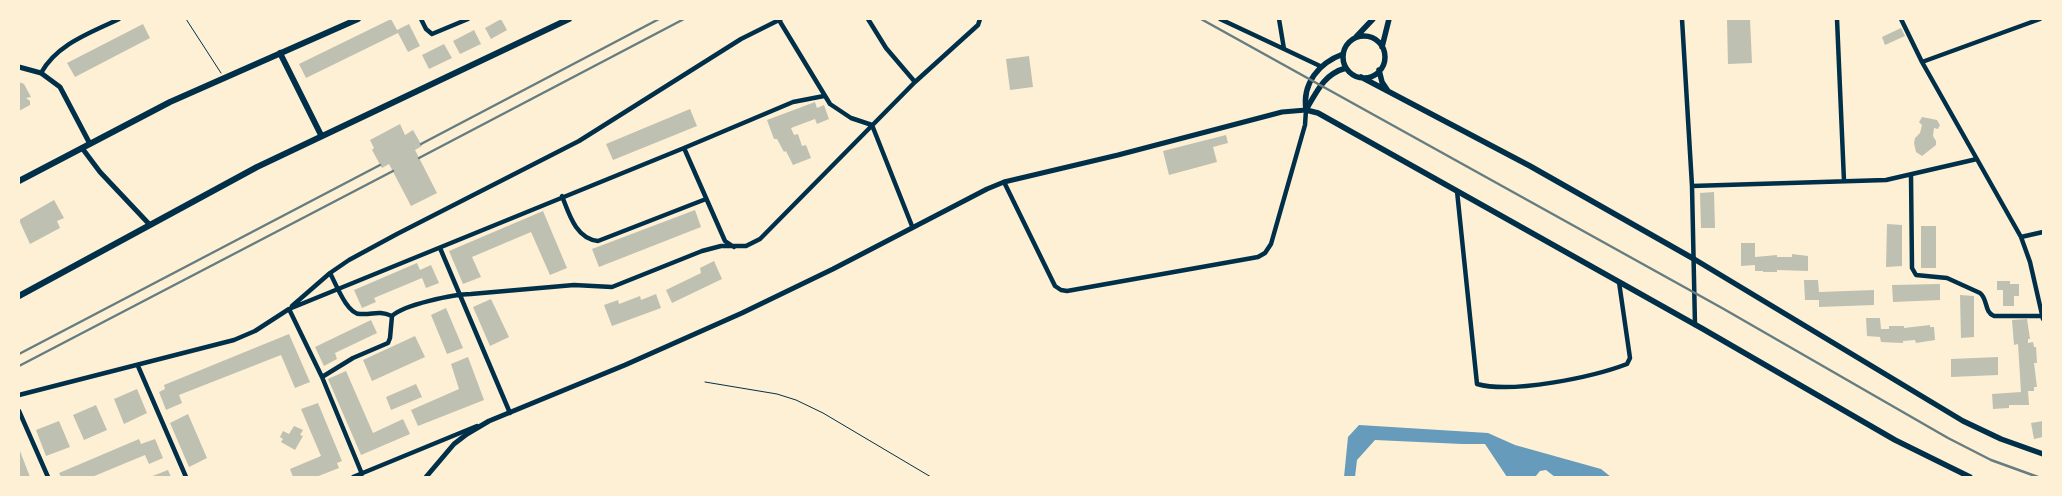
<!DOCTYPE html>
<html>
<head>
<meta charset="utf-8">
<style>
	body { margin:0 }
	#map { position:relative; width:2062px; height:496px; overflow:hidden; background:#fdf0d5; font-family:"Space Grotesk",sans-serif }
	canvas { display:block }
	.frame { position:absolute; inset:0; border:20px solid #fdf0d5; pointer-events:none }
</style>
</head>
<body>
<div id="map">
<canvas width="2062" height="496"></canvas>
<div class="frame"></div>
</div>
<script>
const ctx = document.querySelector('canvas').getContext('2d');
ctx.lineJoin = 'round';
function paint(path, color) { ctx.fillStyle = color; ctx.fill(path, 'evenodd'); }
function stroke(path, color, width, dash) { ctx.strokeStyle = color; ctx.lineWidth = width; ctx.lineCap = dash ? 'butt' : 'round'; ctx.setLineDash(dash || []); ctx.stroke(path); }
paint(new Path2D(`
	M1359,425L1488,433L1515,445L1601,469L1611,477H1555L1546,470L1540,471L1535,477H1507L1485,444H1462L1375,440L1357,460L1355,477H1344L1348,437Z`), '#669bbc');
paint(new Path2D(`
	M391,19L397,30L409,24L420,46L408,52L398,33L306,78L299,64Z
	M501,19L507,30L491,39L485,28Z
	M1727,19H1750L1752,63L1728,64Z
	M143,24L150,38L75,77L67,63Z
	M1901,28L1905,36L1885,45L1882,37Z
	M474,30L481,44L460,54L453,41Z
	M444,44L452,58L429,69L422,55Z
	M1029,56L1033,87L1010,90L1006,59Z
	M19,82L24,84L31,97L26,98L30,101V105L19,111Z
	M815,102L817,108L824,105L829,119L817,124L815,119L791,128L794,135L798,134L802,146L806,145L811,158L793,165L786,151L784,152L777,139H774L767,120Z
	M690,109L697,126L613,160L606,144Z
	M1922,117L1937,120L1940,125L1938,129L1934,128L1933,136L1936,141V145L1922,156L1916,152L1914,143L1915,138L1920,133L1922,125L1919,122Z
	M400,124L405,135L413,130L422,146L415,150L437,193L411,206L389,164L382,168L372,150L374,148L370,140Z
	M1226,135L1228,143L1213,147L1217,162L1169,175L1163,151Z
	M1714,192L1715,228H1701L1700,193Z
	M54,200L64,218L57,221L60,228L30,244L19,220Z
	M695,210L701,227L599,267L592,249Z
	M543,211L567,268L550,275L531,232L472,257L481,277L463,284L449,251Z
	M1887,224L1902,225V266L1886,267Z
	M1921,226H1936V268H1921Z
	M1741,243H1755V257L1777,255V257H1792V254L1808,256V271L1777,270V272H1763V271H1755V265L1741,266Z
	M714,261L722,279L672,303L666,290L701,273L700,268Z
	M417,263L420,270L431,265L439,283L426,288L422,278L374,298L376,302L362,308L354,290Z
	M1804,280H1818L1819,292L1874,290V305L1819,307V300H1805Z
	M1997,281H2010V284H2019V296H2014V306H2003V290H1997Z
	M1940,284V300L1893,302L1892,285Z
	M656,294L661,308L612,326L604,305L618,300L619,304L640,296L641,300Z
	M1960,295L1974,296V337L1961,338Z
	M491,299L509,337L490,346L473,307Z
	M446,308L463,348L447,354L431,315Z
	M1866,318H1880L1881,329H1889V326H1904V328L1930,325V327H1934L1935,340L1916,343L1915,340L1903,341V343L1881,342L1880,337L1867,336Z
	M2027,319L2030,339H2028V343L2033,342L2034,347H2036L2037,363H2034L2037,387H2034V391H2028L2029,405H2009V408L1993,409L1992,394L2021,392L2018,344L2014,345L2012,320Z
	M371,320L377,333L335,353L337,359L324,366L315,347Z
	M289,334L310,382L295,388L281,355L179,395L182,403L166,410L159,392L165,389L164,385Z
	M415,336L425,357L372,381L363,360Z
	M468,357L484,400L418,426L411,410L459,389L451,364Z
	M1998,357V375L1951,377V359Z
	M346,371L373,433L403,419L410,434L361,455L328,379Z
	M416,384L422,397L391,410L386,397Z
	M137,389L147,413L124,424L114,399Z
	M318,403L342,461L337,463L339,468L316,477H293L290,469L321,456L301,409Z
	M96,405L107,430L84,440L73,415Z
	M188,414L207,458L189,467L170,423Z
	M59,421L70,447L46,456L36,430Z
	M2043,421V437L2034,439L2031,423Z
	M294,426L303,430L300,435L303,436L295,450L281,442L283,439L280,437L283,431L289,434Z
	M139,439L141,444L155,439L163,458L149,464L145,455L92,477H61L59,473Z
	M20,451L30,477H19V452Z
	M168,470L171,477H150Z`), '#bec0b2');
stroke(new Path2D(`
	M186,19L221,73
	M705,382L777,394L796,400L823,413L931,477`), '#003049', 1);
stroke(new Path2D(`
	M421,19L426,29L432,34L468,19
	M868,19L886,48L915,82
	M1220,19L1284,49
	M1279,19L1284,49L1320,66
	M1682,19L1692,186L1695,325
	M1837,19L1844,181
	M1901,19L1922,62L2021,237L2030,262L2043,319
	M779,20L830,104L851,118L872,125L912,226
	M1922,62L2040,19
	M41,73C57,44 90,33 119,19
	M684,148L793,102L824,96
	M1911,175L1912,268L1916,275L1947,278L1980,293C1988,299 1984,312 1994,316H2042
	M1004,182L1055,286L1061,290L1067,291L1258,257L1265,253L1271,244L1305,125L1306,110
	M1692,186L1886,180L1977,159
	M1457,191L1477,384C1512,394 1593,377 1627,364L1630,358L1619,282
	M562,196C569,214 576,239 598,241L706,199
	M2021,237L2043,232
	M440,248L510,413
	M330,273C336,284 347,314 360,314C374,315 377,310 392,316
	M292,306L330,273L349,260L397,234L579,141L741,39L781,19
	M289,309L322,377L362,474
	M138,366L186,477
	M322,377L353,358L388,343L390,338L392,316C403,305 454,294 471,294L574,285L612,287L702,251L721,246H746L760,239L915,82L978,25L980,19
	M19,395L234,340L255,331L289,309L684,148L725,241L734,247
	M19,411L48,477
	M353,477L477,426`), '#003049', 4.5);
stroke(new Path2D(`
	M19,67L41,73L60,87L90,144
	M82,148L100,172L150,225
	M426,477L454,444L467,434L489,421L625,365L742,313L833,269L987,189L1004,182L1118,155L1282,112L1306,110`), '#003049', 5);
stroke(new Path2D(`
	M1343 57a21 21 0 1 1 42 0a21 21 0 1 1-42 0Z
	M1356,37L1373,19
	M1382,47L1389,19
	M1379,70L1382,82L1388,91
	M1361,77L1530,166L1694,259L1963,421L2001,439L2043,454
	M1306,110L1318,113L1703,329L1895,440L1970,477
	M1306,110C1302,83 1319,63 1343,54
	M1306,110C1317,91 1324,74 1346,68`), '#003049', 5.5);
stroke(new Path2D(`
	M280,53L321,135
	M19,181L170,102L358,19
	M19,296L257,167L569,19`), '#003049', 6);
stroke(new Path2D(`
	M1201,19L1722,308L1948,438L1991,460L2038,477
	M421,144L659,19
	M419,158L684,19
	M19,354L380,165
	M19,366L393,171`), '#657d81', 2.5);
</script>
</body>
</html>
